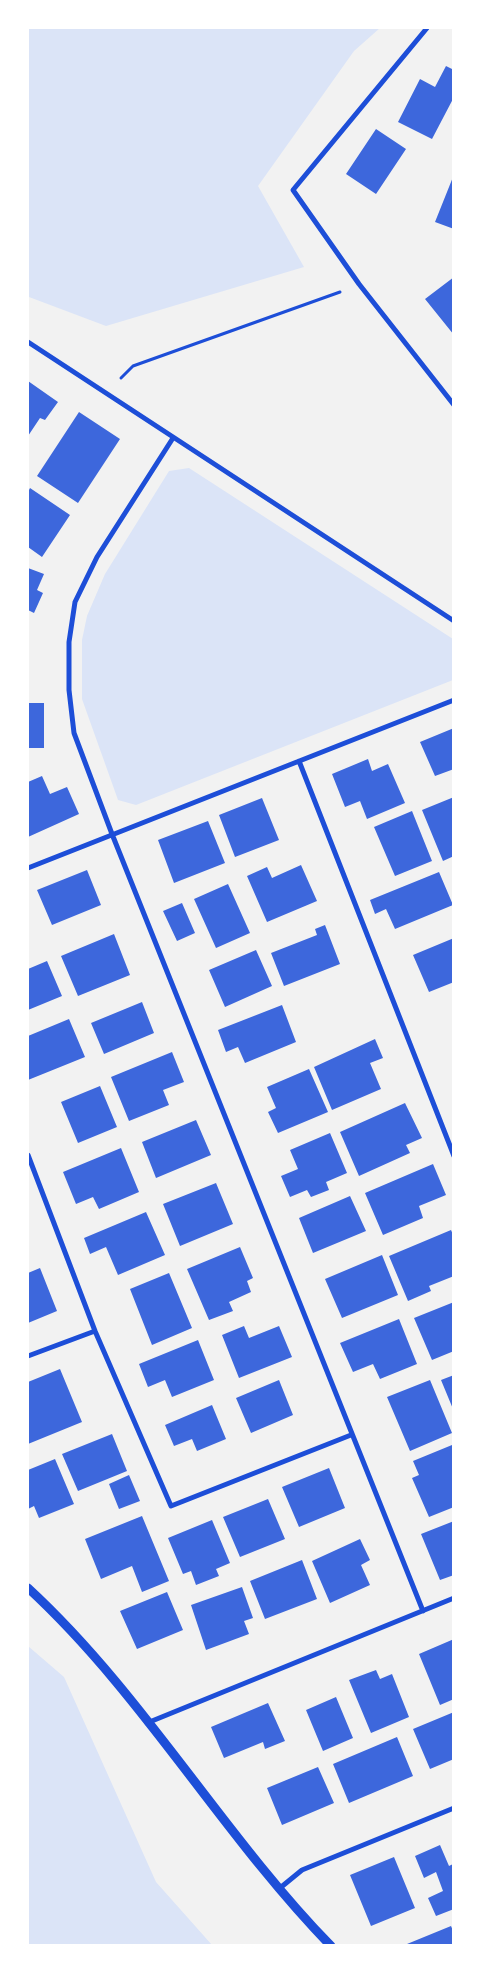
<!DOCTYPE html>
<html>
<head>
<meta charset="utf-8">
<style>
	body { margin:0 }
	#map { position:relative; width:481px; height:1973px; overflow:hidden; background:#f2f2f2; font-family:"IBM Plex Serif",serif }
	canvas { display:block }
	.frame { position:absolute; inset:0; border:29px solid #fff; pointer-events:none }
</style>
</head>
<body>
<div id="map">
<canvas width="481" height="1973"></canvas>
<div class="frame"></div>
</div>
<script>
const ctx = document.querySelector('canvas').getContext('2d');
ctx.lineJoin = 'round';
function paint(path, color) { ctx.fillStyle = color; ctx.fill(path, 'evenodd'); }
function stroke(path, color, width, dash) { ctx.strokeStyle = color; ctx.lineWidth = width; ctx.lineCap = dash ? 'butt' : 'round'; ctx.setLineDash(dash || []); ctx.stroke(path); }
paint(new Path2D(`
	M28,28H380L354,51L258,186L304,267L106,326L29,297Z
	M189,468L453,639V680L136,805L118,800L82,699V640L87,616L105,574L169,471Z
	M28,1646L64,1677L156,1882L212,1945H28Z`), '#dbe4f7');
paint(new Path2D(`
	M446,66L454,70V97L432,139L398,122L420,79L435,87Z
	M376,129L406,149L376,194L346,174Z
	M453,177H454V229L435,222Z
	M454,277V335L425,299Z
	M28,381L58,402L45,420L40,418L28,436Z
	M79,412L120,439L78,503L37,476Z
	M30,488L70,515L42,557L28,547V492Z
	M28,568L44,574L37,590L43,593L34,613L28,610Z
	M28,703H44V748H28Z
	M454,728V769L435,776L420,742Z
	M368,759L372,771L388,764L405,803L367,819L360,801L345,807L332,774Z
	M42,776L50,794L67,787L79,814L28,837V782Z
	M454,797V856L443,861L422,810Z
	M262,798L279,840L235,857L219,815Z
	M412,811L432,861L395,876L374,827Z
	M208,821L225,863L174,883L158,840Z
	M301,865L317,901L267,922L247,876L267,867L272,878Z
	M87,870L101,905L52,925L37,890Z
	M439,872L453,905L395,929L386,909L375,914L370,900Z
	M228,884L250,933L216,948L194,899Z
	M182,903L195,933L177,941L163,911Z
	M325,925L340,964L284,986L271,953L317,935L315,929Z
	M114,934L130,975L78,996L61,956Z
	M454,938V982L429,992L413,955Z
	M256,950L272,986L225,1007L209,970Z
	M47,961L62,996L28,1010V969Z
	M142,1002L154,1033L104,1054L91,1023Z
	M282,1005L296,1042L245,1063L238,1047L226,1052L218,1030Z
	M69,1019L85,1057L28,1080V1036Z
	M375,1039L383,1058L370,1063L381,1089L332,1110L314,1067Z
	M172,1052L184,1082L163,1090L169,1105L129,1121L111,1077Z
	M309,1069L328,1112L278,1133L268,1112L276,1108L267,1087Z
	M100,1086L117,1127L78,1143L61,1102Z
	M405,1103L422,1138L406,1145L410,1153L359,1176L340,1132Z
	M196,1120L211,1155L156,1178L142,1142Z
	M330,1133L347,1173L326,1182L329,1190L311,1197L307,1190L290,1197L281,1176L298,1169L290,1150Z
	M121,1148L139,1192L99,1209L93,1197L76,1204L63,1172Z
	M433,1164L446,1195L419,1206L423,1218L383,1235L365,1193Z
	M216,1183L233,1224L180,1246L163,1204Z
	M350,1196L366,1231L313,1253L299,1218Z
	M146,1212L165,1255L118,1275L106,1247L90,1254L84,1238Z
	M451,1230L454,1237V1276L429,1286L431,1291L408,1301L389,1256Z
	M240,1247L253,1278L247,1281L251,1292L229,1302L233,1311L209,1320L187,1269Z
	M382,1255L398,1295L342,1318L325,1279Z
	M40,1268L57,1311L28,1323V1273Z
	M169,1273L192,1328L152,1345L130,1289Z
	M454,1302V1351L432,1360L414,1318Z
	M399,1319L417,1364L380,1379L373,1364L353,1372L340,1343Z
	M244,1326L249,1338L279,1326L292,1357L239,1378L222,1335Z
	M198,1340L214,1380L172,1397L165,1380L148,1387L139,1364Z
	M60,1369L82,1422L28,1444V1382Z
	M454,1375V1409H453L441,1380Z
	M279,1380L293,1415L251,1433L236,1398Z
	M430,1380L452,1433L410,1451L387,1397Z
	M212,1405L226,1439L197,1451L192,1439L174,1446L165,1425Z
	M112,1434L127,1471L78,1491L62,1454Z
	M452,1445L454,1507L429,1517L412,1478L419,1475L413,1461Z
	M55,1459L74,1504L39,1518L34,1506L28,1509V1470Z
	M329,1468L345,1508L299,1527L282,1487Z
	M129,1475L140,1501L119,1509L109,1484Z
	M268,1499L285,1539L240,1557L223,1517Z
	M142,1516L169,1581L142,1592L132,1566L101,1579L85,1539Z
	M212,1520L230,1563L216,1569L219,1576L196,1585L191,1571L183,1574L168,1538Z
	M454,1521V1575L440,1580L421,1534Z
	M360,1539L370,1560L361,1565L370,1585L330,1603L312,1561Z
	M302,1560L317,1599L265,1619L250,1581Z
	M242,1587L253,1618L244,1621L249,1634L206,1650L191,1605Z
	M167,1592L183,1630L137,1649L120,1611Z
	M454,1639V1699L440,1705L419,1654Z
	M376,1670L380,1679L392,1674L409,1717L371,1733L349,1680Z
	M336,1697L353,1738L323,1751L306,1710Z
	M268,1703L285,1741L265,1749L263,1742L224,1758L211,1727Z
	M454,1712V1759L430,1769L413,1729Z
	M397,1737L413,1776L349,1803L333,1764Z
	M318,1767L334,1803L282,1825L267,1788Z
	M440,1845L449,1866L453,1864L454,1865V1909L436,1916L428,1898L443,1891L436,1872L424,1878L415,1856Z
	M394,1857L415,1908L371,1926L350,1875Z
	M451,1926L454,1933V1946H407V1944Z`), '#3d67dc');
stroke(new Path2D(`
	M121,378L133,366L340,292`), '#1d4ed8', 3);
stroke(new Path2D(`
	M427,28L293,190L359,284L454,405
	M28,342L454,621
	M173,438L97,557L75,602L69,642V690L74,733L112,834L423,1611
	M299,761L454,1156
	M28,868L454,700
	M28,1155L95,1331L171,1506L351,1435
	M28,1356L95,1331
	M147,1723L454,1598
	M280,1888L302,1870L454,1808`), '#1d4ed8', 5);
stroke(new Path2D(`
	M28,1588C143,1694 222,1834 331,1946`), '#1d4ed8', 9);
</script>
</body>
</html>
